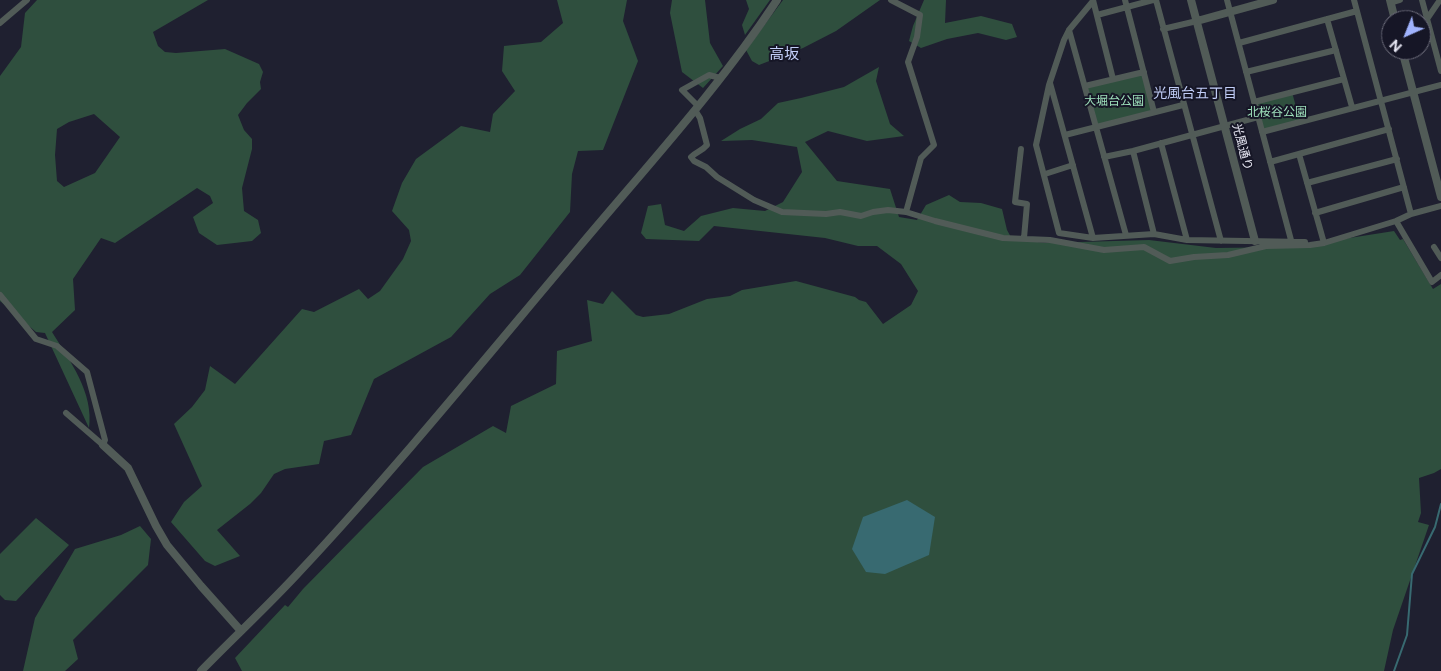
<!DOCTYPE html>
<html>
<head>
<meta charset="utf-8">
<style>
	body { margin:0 }
	#map { position:relative; width:1441px; height:671px; overflow:hidden; background:#1f2030; font-family:Figtree,sans-serif }
	canvas { display:block }
	.north { position:absolute; left:1381px; top:10px; width:50px; height:50px; box-sizing:border-box; background:#161626; border:1px solid #6a6a78; border-radius:50%; rotate:224deg; font-size:14px; font-weight:700; line-height:20px; text-align:center; color:#e8e8f4 }
	.north::after { content:''; display:block; margin:auto; width:18px; height:22px; background:#a0b3fd; clip-path:polygon(50% 0,100% 100%,50% 72%,0 100%) }
</style>
</head>
<body>
<div id="map">
<canvas width="1441" height="671"></canvas>
<div class="north">N</div>
</div>
<script>
const ctx = document.querySelector('canvas').getContext('2d');
ctx.lineJoin = 'round';
function paint(path, color) { ctx.fillStyle = color; ctx.fill(path, 'evenodd'); }
function stroke(path, color, width, dash) { ctx.strokeStyle = color; ctx.lineWidth = width; ctx.lineCap = dash ? 'butt' : 'round'; ctx.setLineDash(dash || []); ctx.stroke(path); }
function label(font, color, halo, rows, align = 'center') {
  ctx.font = font + ' Figtree,"Noto Sans JP",sans-serif'; ctx.lineWidth = 4; ctx.setLineDash([]); ctx.textBaseline = 'middle'; ctx.strokeStyle = halo; ctx.fillStyle = color; for (const [text, x, y, turn = 0] of rows) {
    ctx.save(); ctx.translate(x, y); ctx.rotate((+turn || 0) * Math.PI / 180); ctx.textAlign = isNaN(turn) ? turn : align; if (halo) ctx.strokeText(text, 0, 0); ctx.fillText(text, 0, 0); ctx.restore();
  }
}
paint(new Path2D(`
	M37,0H208L153,32L158,46L165,52L176,53L225,49L259,64L263,72L260,82L261,89L247,103L238,115L244,130L252,139V149L242,188L244,211L258,220L261,233L252,241L217,245L199,233L193,217L213,203L210,196L197,188L115,243L101,238L73,279L75,310L52,332C70,361 94,393 89,428L45,333L36,332L0,301V76L21,47L25,13ZM94,114L120,137L95,173L64,187L57,181L55,155L57,129L69,122Z
	M557,0H627L623,21L638,61L603,150L578,151L572,174L570,212L520,275L490,294L451,337L374,379L351,435L324,441L319,464L285,469L274,474L261,493L250,504L217,530L240,556L215,566L205,561L171,522L184,502L202,486L174,424L192,407L205,390L210,366L235,384L302,309L314,312L359,289L368,299L380,291L403,259L411,241L409,230L392,211L402,183L416,159L461,126L490,132L493,114L515,91L502,71L504,46L541,42L563,23Z
	M672,0H705L710,43L723,66L703,88L682,72L670,13Z
	M746,0H770L745,35L742,25L749,9Z
	M783,0H880L836,31L803,48L759,65L752,61L746,50Z
	M924,0H946L945,23L981,16L1012,24L1017,37L1006,40L978,33L947,39L921,48L909,41L913,26Z
	M879,67L876,81L890,124L904,136L867,141L828,131L805,142L837,181L890,189L899,217L917,220L926,205L949,195L960,202L981,203L1002,209L1007,230L1012,239L1046,243L1149,240L1216,248L1292,247L1394,231L1400,240L1403,239L1433,289L1441,284V469L1434,473L1419,478L1421,513L1418,522L1429,525L1393,630L1384,671H242L235,658L285,605L288,607L303,589L423,467L493,426L506,433L511,406L556,384L557,351L592,341L587,300L603,304L612,291L636,315L643,317L669,314L707,299L730,296L742,290L796,281L855,297L859,300L866,302L883,324L911,305L918,291L901,264L877,246H858L825,238L714,226L699,241L646,239L641,233L648,206L661,204L665,225L684,231L701,216L733,208L765,211L783,202L802,172L797,147L752,140L721,141L740,129L761,119L778,103L801,98L844,87Z
	M1144,72L1154,112L1096,127L1085,86Z
	M1292,92L1300,122L1262,132L1254,102Z
	M36,518L69,545L16,601L5,600L0,595V554Z
	M140,526L151,539L148,565L73,640L78,659L65,671H23L35,618L75,549L121,535Z`), '#2f4f3e');
paint(new Path2D(`
	M907,500L935,517L929,555L885,574L866,572L852,549L863,517Z`), '#386a71');
stroke(new Path2D(`
	M1394,671L1407,635L1412,574L1435,527L1441,504`), '#386a71', 2);
stroke(new Path2D(`
	M891,0L920,15L917,37L908,62L934,145L921,158L906,212
	M1093,0L1113,79
	M1125,0L1154,112
	M1156,0L1221,241
	M1227,0L1291,240
	M1354,0L1411,214
	M1422,0L1441,71
	M1093,1L1069,30L1064,40L1049,85L1036,145L1059,233L1093,238L1154,234L1187,240L1305,242
	M1390,3L1400,0
	M1097,15L1153,0
	M1327,19L1352,107
	M1427,19L1440,0
	M0,23L27,0
	M1163,29L1197,21
	M1069,30L1126,235
	M1239,43L1357,11
	M1246,72L1336,50
	M1050,83L1093,238
	M1085,86L1144,72
	M1254,102L1344,79
	M698,106L682,90L709,75L720,78
	M695,110L700,118L707,145C702,151 696,152 691,157L694,161L706,167L717,177L754,200L782,212L826,214L840,212L861,216L873,212L888,210L906,212L935,221L1003,238L1050,240L1104,250L1144,247L1170,261L1194,257L1228,255L1266,246L1310,245L1324,243L1396,221L1411,214L1441,206
	M1262,132L1441,85
	M1065,135L1183,105
	M1161,143L1187,240
	M1021,149L1015,202L1027,204L1024,238
	M1133,151L1154,234
	M1299,154L1324,243
	M1104,157L1133,151L1258,117
	M1270,162L1389,129
	M1045,174L1073,165
	M1307,183L1397,159
	M1315,213L1404,187
	M1396,221L1432,282L1441,275
	M1434,247L1441,258
	M0,295L36,339L57,346L87,372L105,440L103,445L66,413`), '#515b57', 6);
stroke(new Path2D(`
	M1191,0L1255,241
	M1390,0L1395,20
	M1197,21L1273,0
	M1402,50L1441,197
	M103,445L128,468L156,526L167,545L201,586L241,631
	M201,671C234,637 269,605 301,570C398,466 488,355 580,246C647,166 719,88 777,0`), '#515b57', 8);
label('12px', '#9ee0bb', '#161626', [
	["大堀台公園",1114,101],
	["北桜谷公園",1277,112]
]);
label('12px', '#e8e8f4', '#161626', [
	["光風通り",1242,147,75]
]);
label('14px', '#c2cef8', '#161626', [
	["光風台五丁目",1195,94]
]);
label('15px', '#c2cef8', '#161626', [
	["高坂",784,55]
]);
</script>
</body>
</html>
